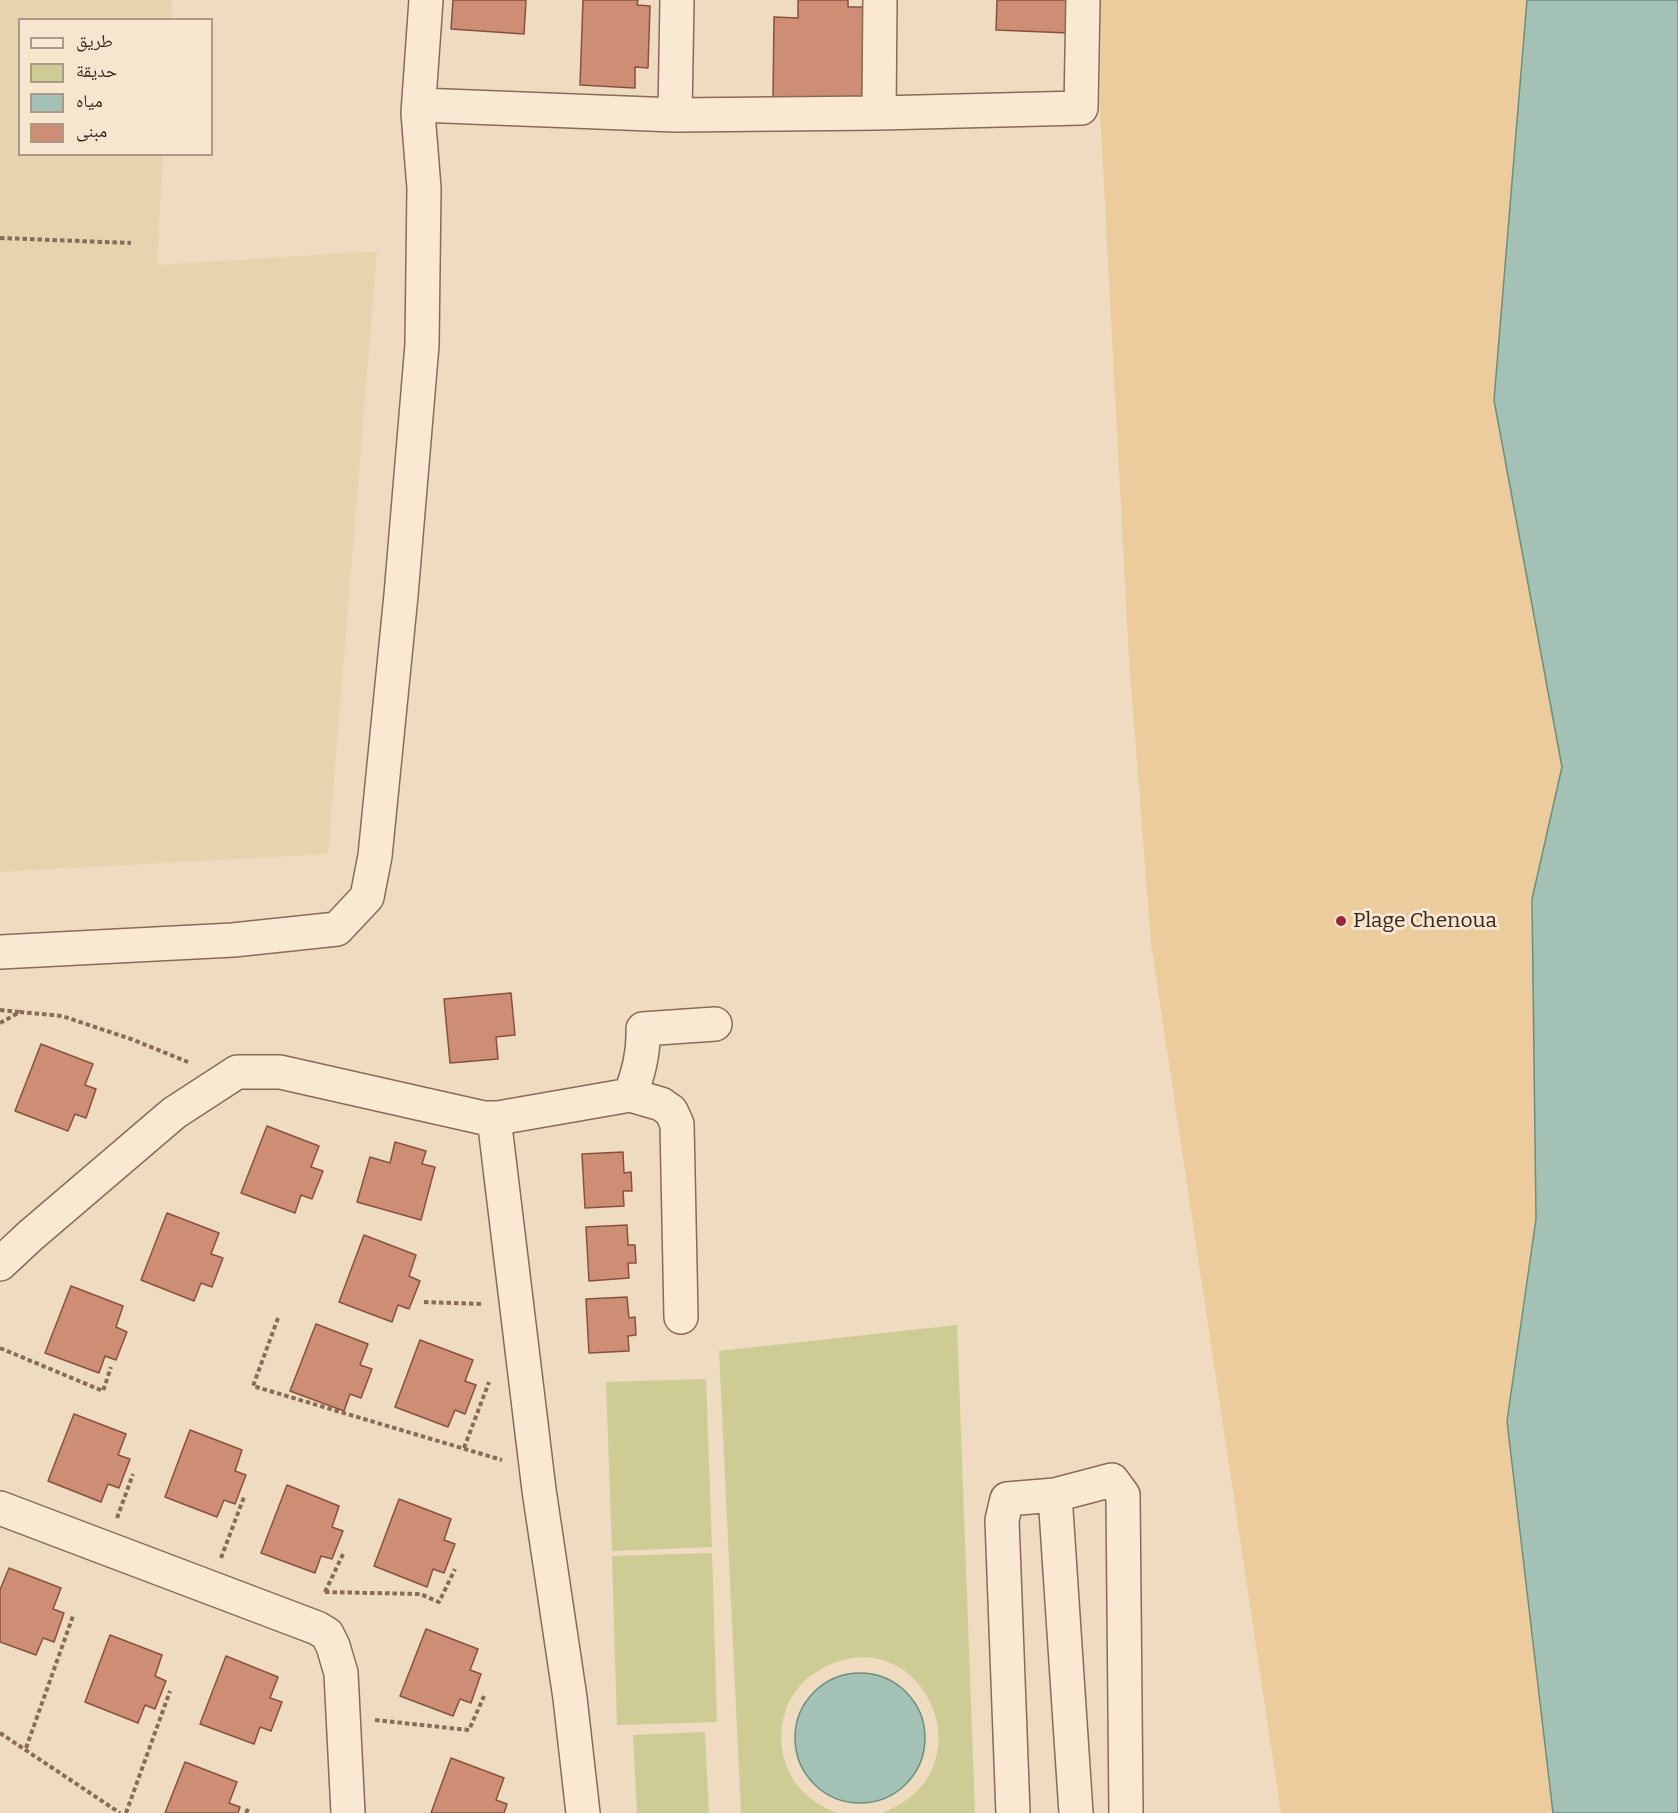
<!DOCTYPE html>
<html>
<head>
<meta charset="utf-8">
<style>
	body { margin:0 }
	#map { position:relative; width:1678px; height:1813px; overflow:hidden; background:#efdbc0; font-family:Bitter,"Noto Naskh Arabic",serif }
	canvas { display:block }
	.legend { position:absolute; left:18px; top:18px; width:195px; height:138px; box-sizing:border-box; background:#f6e6d0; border:2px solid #a98; margin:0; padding:8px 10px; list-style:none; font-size:18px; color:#37261c }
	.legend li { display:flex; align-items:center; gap:12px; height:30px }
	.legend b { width:30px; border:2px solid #a98 }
</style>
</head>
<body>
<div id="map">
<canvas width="1678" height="1813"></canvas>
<ul class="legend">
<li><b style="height:8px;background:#f9e9d3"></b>طريق</li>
<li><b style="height:16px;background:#cdcc94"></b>حديقة</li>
<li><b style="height:16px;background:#a3c1b4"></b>مياه</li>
<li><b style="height:16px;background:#ce8e75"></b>مبنى</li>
</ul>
</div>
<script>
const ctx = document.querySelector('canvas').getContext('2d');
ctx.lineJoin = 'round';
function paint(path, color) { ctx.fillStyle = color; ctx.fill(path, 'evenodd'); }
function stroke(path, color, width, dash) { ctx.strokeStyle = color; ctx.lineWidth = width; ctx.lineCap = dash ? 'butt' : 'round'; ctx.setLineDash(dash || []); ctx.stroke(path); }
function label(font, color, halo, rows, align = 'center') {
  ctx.font = font + ' Bitter,serif'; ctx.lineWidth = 6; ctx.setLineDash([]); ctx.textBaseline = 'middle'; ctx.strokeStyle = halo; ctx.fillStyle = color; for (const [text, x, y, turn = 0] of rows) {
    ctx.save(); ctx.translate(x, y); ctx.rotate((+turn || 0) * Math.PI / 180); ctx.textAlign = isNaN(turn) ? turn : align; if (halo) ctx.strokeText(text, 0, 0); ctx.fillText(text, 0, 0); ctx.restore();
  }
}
paint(new Path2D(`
	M0,0H172L171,19L20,20V154L163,155L157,265L377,251L328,854L0,872Z`), '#e5d4ad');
paint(new Path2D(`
	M957,1325L975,1813H882C987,1774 930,1633 840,1661C820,1667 804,1678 793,1695C779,1717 778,1746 788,1770C798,1792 816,1805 838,1813H741L719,1351Z
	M706,1379L712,1547L612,1551L606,1382Z
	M712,1553L717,1722L617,1725L612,1556Z
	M705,1732L709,1813H637L633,1735Z`), '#cdcc94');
paint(new Path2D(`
	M1101,0H1527L1494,400L1562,767L1532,899L1536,1219L1507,1421L1553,1813H1281L1151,943L1129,659L1100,110Z`), '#eccc9c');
const water = new Path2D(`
	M1527,0H1678V1813H1553L1507,1421L1536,1219L1532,899L1562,767L1494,400Z
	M795 1738a65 65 0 1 1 130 0a65 65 0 1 1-130 0Z`);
paint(water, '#a3c1b4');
stroke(water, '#6a8f81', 1.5);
const building = new Path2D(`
	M453,0H526L524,34L451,29Z
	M583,0H638L637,5L650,6L648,68L635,67V88L580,85Z
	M798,0H848V7H864L862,100L773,98L774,17L798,18Z
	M997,0H1070L1069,33L996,30Z
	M511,993L515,1035L496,1037L498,1059L450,1063L444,999Z
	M41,1044L93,1064L85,1085L96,1089L86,1118L75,1114L68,1131L15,1111Z
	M267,1126L319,1146L311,1167L323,1171L312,1199L301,1195L295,1213L241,1193Z
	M395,1142L426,1151L422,1164L435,1167L421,1220L357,1202L370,1157L390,1163Z
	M623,1152L624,1173L631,1172L632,1191H623L624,1206L585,1208L582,1154Z
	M167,1213L219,1233L211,1254L223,1258L212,1287L201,1283L194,1301L141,1280Z
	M627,1225L628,1245H635L636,1263H628L629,1278L589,1281L586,1227Z
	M364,1235L416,1255L409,1276L420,1281L409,1309L398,1305L392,1322L339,1302Z
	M71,1286L123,1306L116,1327L127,1332L116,1360L105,1356L99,1373L45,1353Z
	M627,1297L629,1318L635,1317L636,1335L628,1336L629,1351L589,1353L586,1299Z
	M316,1324L368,1344L360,1365L372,1369L361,1398L350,1394L344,1411L290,1391Z
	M420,1340L473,1360L465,1381L476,1385L465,1414L455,1410L448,1427L395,1407Z
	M74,1414L126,1434L118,1455L130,1459L119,1488L108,1484L101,1502L48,1481Z
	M190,1430L242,1450L235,1471L246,1475L235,1504L224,1500L217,1517L165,1497Z
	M287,1485L339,1506L332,1527L343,1531L332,1559L321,1556L315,1573L261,1553Z
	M399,1499L451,1519L444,1540L455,1544L444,1573L433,1569L427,1587L374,1566Z
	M9,1568L61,1588L53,1609L64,1613L54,1642L43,1638L36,1655L0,1642V1590Z
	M426,1629L478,1649L470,1670L481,1674L471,1703L460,1699L453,1716L400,1696Z
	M110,1635L162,1655L155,1676L166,1681L155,1709L145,1705L138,1723L85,1702Z
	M226,1656L278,1677L270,1698L282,1702L271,1731L260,1727L254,1744L200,1724Z
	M451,1758L504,1778L496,1800L507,1804L504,1813H431Z
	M185,1762L237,1782L229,1803L240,1807L238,1813H165Z`);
paint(building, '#ce8e75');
stroke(building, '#88513d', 1.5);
const minor = new Path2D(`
	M420,105L675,115L879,113L1081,108L1083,0
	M879,113L880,0
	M675,115L677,0
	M0,952L233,940L337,929L367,897L375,856L401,595L422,345L424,188L418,113L426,0
	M630,1095C639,1073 644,1053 643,1029L715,1024
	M494,1118L539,1490L570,1698L583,1813
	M0,1264L30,1236L174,1113L237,1072H280L484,1118H498L630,1095L661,1104L671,1111L677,1124L681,1317
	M1055,1495L1076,1813
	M0,1508L317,1628L327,1634L333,1646L341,1673L348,1813
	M1013,1813L1002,1520L1007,1499L1055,1495L1112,1480L1123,1495L1126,1813`);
stroke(minor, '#886b58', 36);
stroke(new Path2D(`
	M0,238L131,243
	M0,1010L19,1012
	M0,1023L20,1012L62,1016L131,1039L188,1062
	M424,1302L483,1304
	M278,1318L253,1386L502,1460
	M0,1348L103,1391L111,1367
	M464,1448L489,1382
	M117,1518L133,1474
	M221,1558L244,1497
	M325,1592L420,1594L439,1602L455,1569
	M325,1592L344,1552
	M375,1720L469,1730L484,1696
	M0,1733L120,1813
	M26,1748L73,1616
	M126,1813L170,1691
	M246,1813L249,1807`), '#886b58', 4, [4.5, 3]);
stroke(minor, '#f9e9d3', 33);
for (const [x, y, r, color] of [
	[1341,921,6,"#992636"]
]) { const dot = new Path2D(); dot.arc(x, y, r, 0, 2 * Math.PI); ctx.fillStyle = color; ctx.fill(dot); stroke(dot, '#f6e6d0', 2); }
label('21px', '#37261c', '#f6e6d0', [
	["Plage Chenoua",1353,921]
], 'left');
</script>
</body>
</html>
